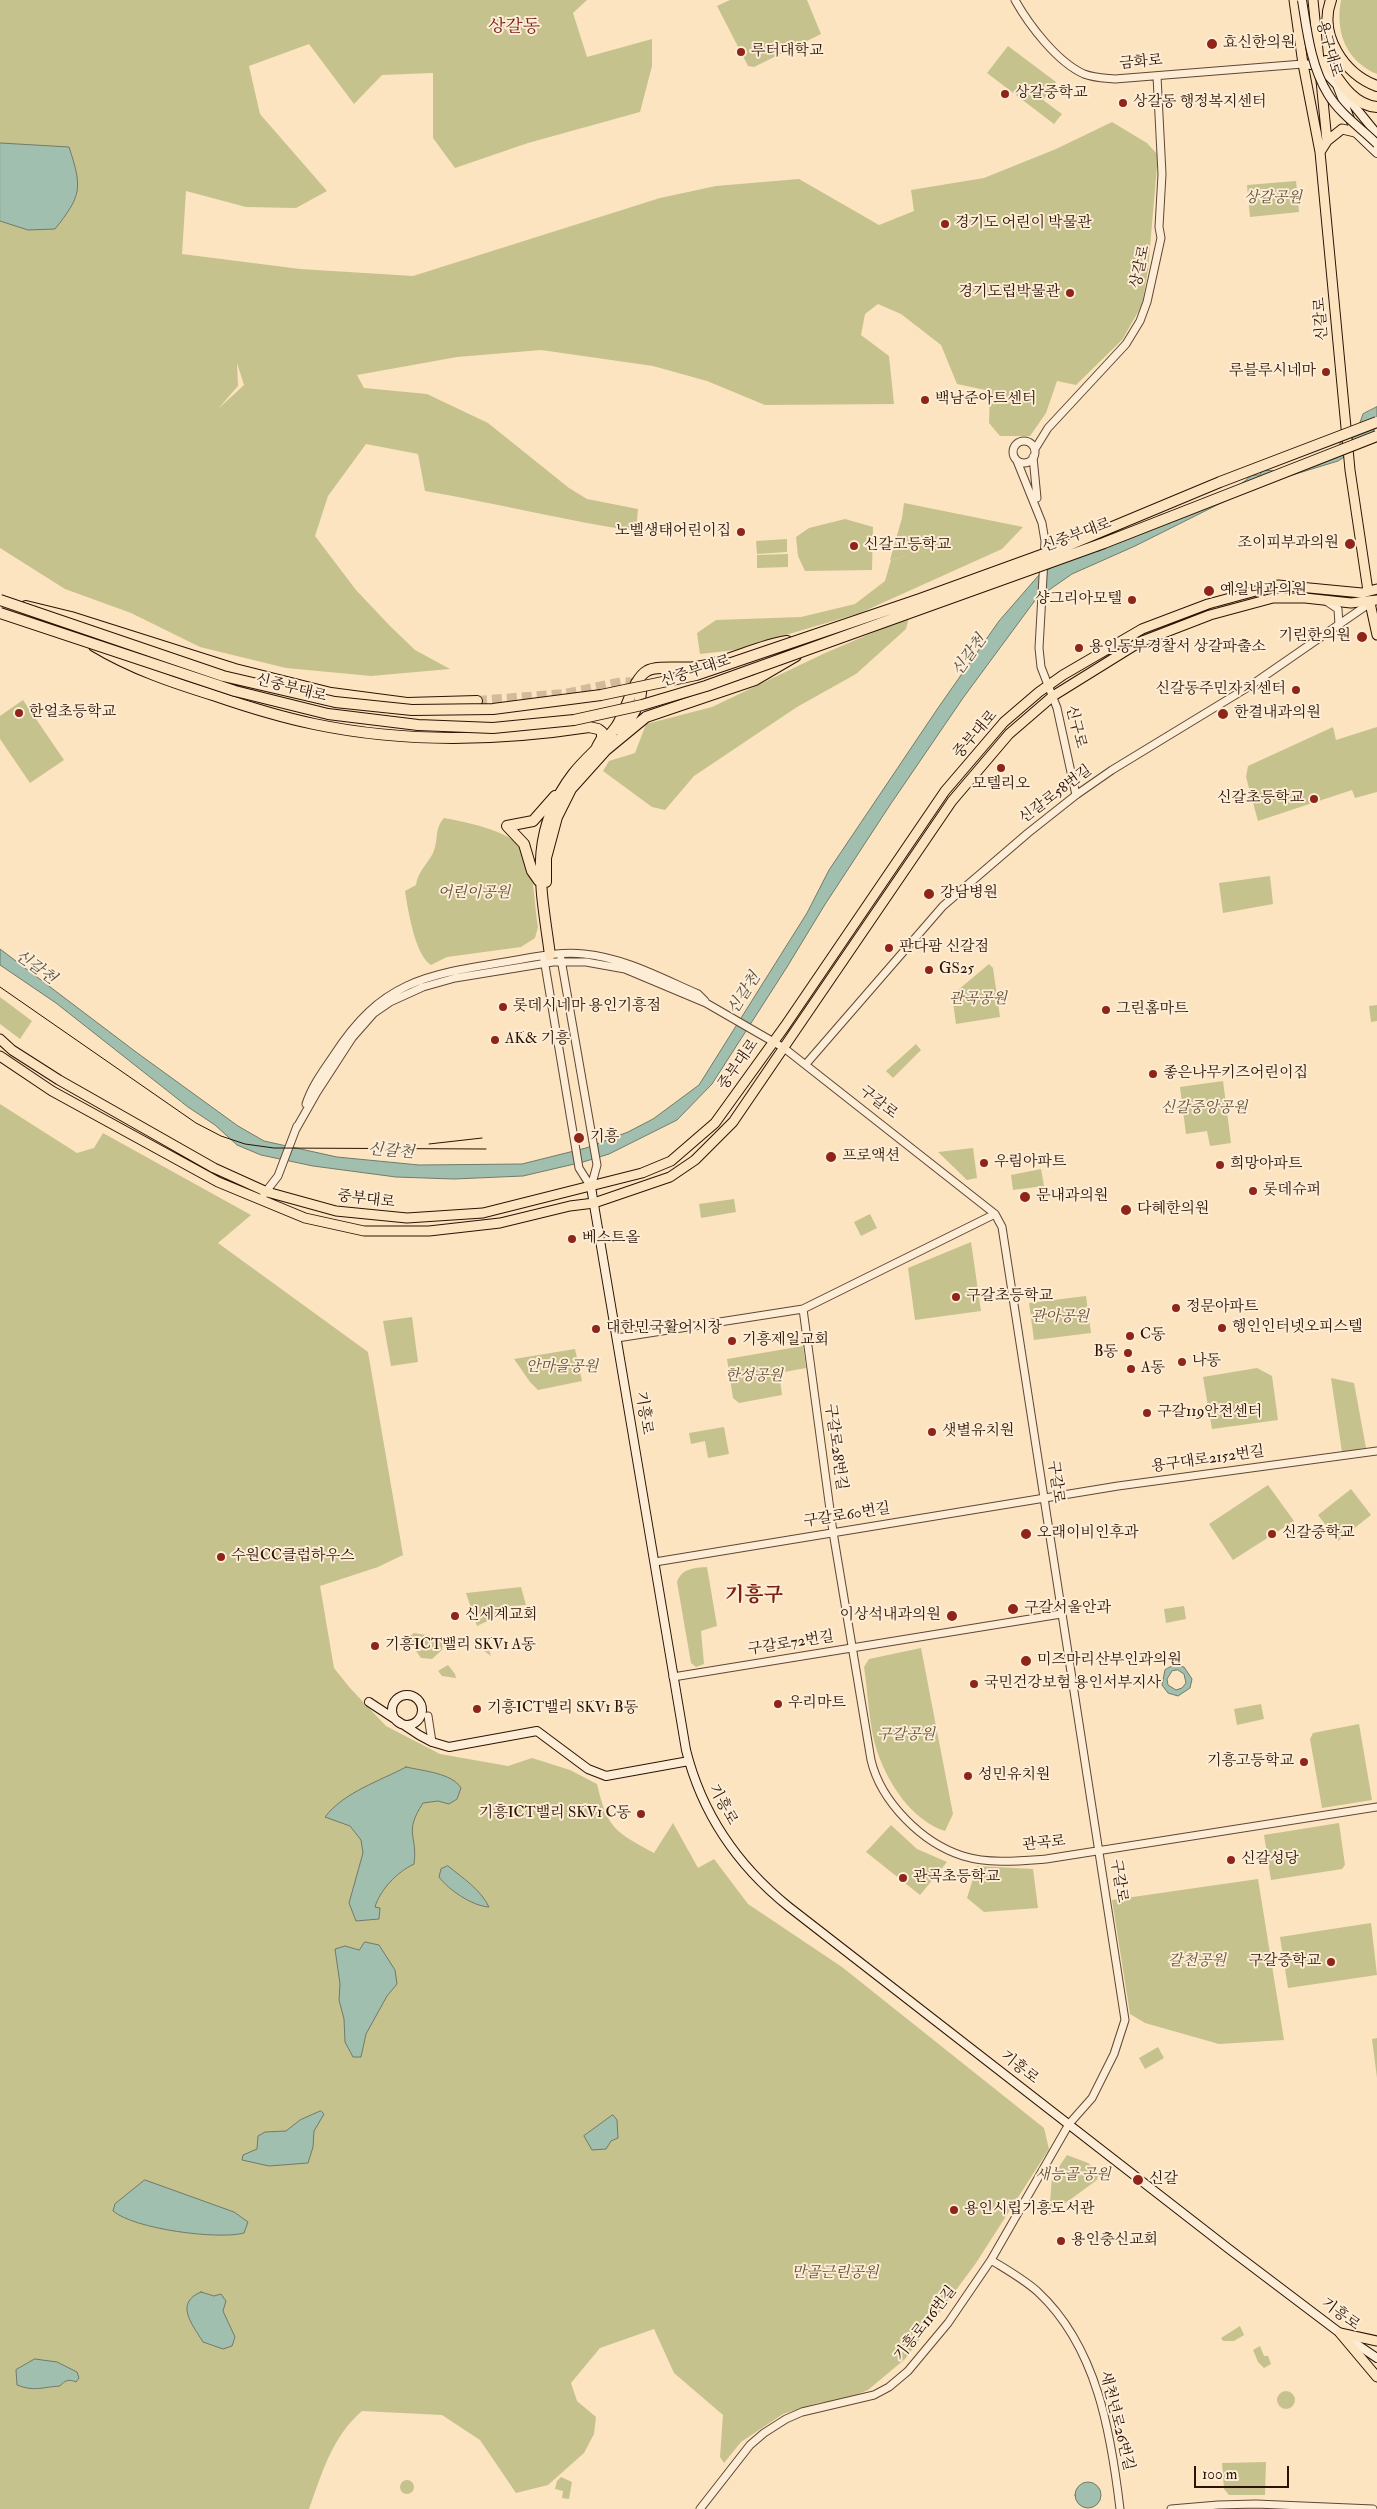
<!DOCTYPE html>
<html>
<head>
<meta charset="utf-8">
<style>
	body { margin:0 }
	#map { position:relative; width:1377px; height:2509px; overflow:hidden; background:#fce4c0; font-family:"IM FELL Double Pica",serif }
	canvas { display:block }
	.scale { position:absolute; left:1194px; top:2466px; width:95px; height:22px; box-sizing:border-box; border:2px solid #2b1304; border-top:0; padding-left:6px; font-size:15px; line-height:18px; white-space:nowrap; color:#2b1304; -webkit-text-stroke:4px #fdedd6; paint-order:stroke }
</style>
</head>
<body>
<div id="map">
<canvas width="1377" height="2509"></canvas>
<div class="scale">100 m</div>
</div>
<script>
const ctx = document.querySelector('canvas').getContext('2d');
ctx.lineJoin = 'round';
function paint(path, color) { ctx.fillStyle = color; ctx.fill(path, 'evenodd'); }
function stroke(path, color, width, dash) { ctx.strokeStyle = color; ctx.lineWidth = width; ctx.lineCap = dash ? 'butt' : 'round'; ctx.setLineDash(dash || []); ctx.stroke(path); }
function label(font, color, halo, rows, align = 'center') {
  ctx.font = font + ' "IM FELL Double Pica","Noto Serif KR",serif'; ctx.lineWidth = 4; ctx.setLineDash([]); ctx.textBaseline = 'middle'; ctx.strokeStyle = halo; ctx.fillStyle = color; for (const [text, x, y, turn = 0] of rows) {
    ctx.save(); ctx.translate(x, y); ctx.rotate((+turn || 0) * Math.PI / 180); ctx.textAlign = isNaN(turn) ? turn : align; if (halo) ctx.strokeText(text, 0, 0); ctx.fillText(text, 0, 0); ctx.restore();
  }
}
paint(new Path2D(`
	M0,0H587L573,13L587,57L652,39V66L640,112L528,143L455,168L433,138V73L382,75L354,104L309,44L249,66L260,114L327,191L296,208L246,207L186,191L182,254L300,269L413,276L660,198L716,186L799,179L879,225L914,211L911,190L984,178L1056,149L1112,122L1147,143L1158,155L1148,270L1142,305L1122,340L1076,385L1057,381L1046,413L1030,436H1000L989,423L990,391L957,384L941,345L901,314L878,304L865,314L861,335L889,356L894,404L765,405L707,381L653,366L541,350L457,357L357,375L364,388L427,394L488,423L569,488L587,499L638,509L636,531C565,521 496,503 425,491L418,454L366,444L328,496L315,536L356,590L390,626L415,650L450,669L371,676L286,668L200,647L131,613L65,589L0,548ZM237,363L244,385L218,409L238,386Z
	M730,0H807L821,34L754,67L748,66L717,6Z
	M1341,0H1377V74C1346,61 1335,32 1341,0Z
	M1008,46L1056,82L1043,100L1062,114L1054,124L987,73Z
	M1296,181L1299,212L1250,217L1247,185Z
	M904,503L1023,527L1002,549L860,613L735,650L700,654L697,633L716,620L801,617L855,604L885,581L891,560L912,554L890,560L902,518Z
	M845,519L873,527L872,570L805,571L798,556L796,537L809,528Z
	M787,539V552L757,554L756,541Z
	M788,554V567L757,568V555Z
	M909,617L906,629L856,674L797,707L694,776L665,810L652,807L603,771L609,761L635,753L646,724L712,707L823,654Z
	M23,700L64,760L30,783L0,739V716Z
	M1333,727L1336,740L1377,727V792L1355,798L1352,790L1258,821L1246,777L1248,766Z
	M444,818C466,822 517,832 527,854C533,868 535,910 538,927L535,938L521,947L447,957L431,965C415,955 408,910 405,891L416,885C418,871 427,865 433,853C439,840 434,829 444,818Z
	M1270,876L1273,904L1223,913L1219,883Z
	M989,964L993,968L1000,1017L956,1024L952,995Z
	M0,997L32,1021L20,1039L0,1024Z
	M1377,1005V1021L1371,1022L1369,1006Z
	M916,1044L921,1050L893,1078L886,1071Z
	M1223,1081L1231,1143L1210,1146L1207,1131L1186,1134L1180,1087Z
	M0,1104L77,1153L94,1148L103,1133L251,1215L218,1243L368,1352L403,1555L378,1567L320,1586L334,1668L350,1688L386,1726L440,1754L508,1766L532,1758L570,1770L597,1784C607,1828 615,1832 654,1853L673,1823L698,1868L714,1859L748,1904L842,1967L1044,2128L1049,2149L976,2263L905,2359L868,2390L846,2399L818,2403L783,2414L741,2442L724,2463L720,2457L723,2415L674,2373L654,2329L600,2348L571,2383L577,2401L596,2417L594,2434L584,2453L548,2485L516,2493L480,2440L442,2415L362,2411C332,2437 322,2473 309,2509H0Z
	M973,1148L977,1178L967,1180L938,1152Z
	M1041,1169L1044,1186L1013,1190L1011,1175Z
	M734,1199L736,1212L701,1218L699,1204Z
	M870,1214L877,1228L861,1236L854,1222Z
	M971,1242L981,1311L915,1320L908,1268Z
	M1086,1296L1091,1333L1034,1340L1029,1303Z
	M412,1317L418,1362L391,1366L383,1321Z
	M803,1346L806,1368L779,1373L782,1395L739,1403L733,1398L727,1359Z
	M575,1349L582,1381L538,1390L530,1382L514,1359Z
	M1257,1368L1272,1376L1278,1420L1212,1429L1203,1377Z
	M1331,1378L1354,1383L1366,1448L1342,1452Z
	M724,1427L729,1454L708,1458L705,1441L691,1444L689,1433Z
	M1268,1485L1294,1521L1233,1560L1209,1524Z
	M1351,1489L1371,1515L1338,1541L1318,1515Z
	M707,1567L717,1626L701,1631L704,1664L696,1667L691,1663L677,1582C682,1568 694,1568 707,1567Z
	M521,1587L526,1605L509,1606L494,1618L477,1626L466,1593Z
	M1184,1606L1186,1619L1166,1623L1164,1609Z
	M414,1633L433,1636L443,1642L442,1650L432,1659L421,1658L407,1638Z
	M480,1640L486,1641L491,1656L483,1650L476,1641Z
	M921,1648L953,1814L945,1831C911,1820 888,1783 877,1751C869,1726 868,1693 864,1667L869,1659Z
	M448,1665L455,1674L456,1678L442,1676L438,1671Z
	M1261,1704L1264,1719L1237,1725L1234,1709Z
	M1359,1724L1372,1800L1322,1808L1310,1739L1313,1733Z
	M1339,1823L1345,1865L1342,1869L1271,1880L1264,1835Z
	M891,1825L917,1849L947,1862L920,1895L866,1852Z
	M977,1866L1033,1869L1038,1908L984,1912L967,1898Z
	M1258,1879L1284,2040L1219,2044L1145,2023L1130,2014L1112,1900Z
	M1371,1923L1377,1975L1288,1988L1280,1937Z
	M1377,2038V2078L1372,2039Z
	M1158,2047L1164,2058L1145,2069L1139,2058Z
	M1067,2155L1088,2163L1099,2172L1097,2180L1049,2215L1052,2177Z
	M1240,2326L1244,2335L1234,2341H1223L1221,2338Z
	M1260,2346L1264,2356H1268L1271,2364L1264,2368L1258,2362L1253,2350Z
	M1277 2400a9 9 0 1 1 18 0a9 9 0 1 1-18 0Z
	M1266,2462L1265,2495H1229L1224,2489L1222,2463Z
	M561,2477L572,2482L569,2499L562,2498L563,2491L555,2489L557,2481Z
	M400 2487a7 7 0 1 1 14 0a7 7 0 1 1-14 0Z`), '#c6c28d');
const water = new Path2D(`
	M0,143L69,147C83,189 81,196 55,229L28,230L0,221Z
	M1377,407V424L1368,442L1338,461L1263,484L1217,505L1135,546L1072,574L1036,599L963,698L890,805L824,906L787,967L712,1084L677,1120L609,1154L583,1162L523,1176L454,1179L396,1177L313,1166L261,1155L237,1145L215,1125L188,1107L56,1003L0,965V949L136,1052L238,1126L264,1141L337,1157L419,1165L522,1164L586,1148L628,1132L653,1119L699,1085L807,913L829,870L938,708L999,621L1039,575L1059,563L1088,552L1099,551L1157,522L1158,516C1178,508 1241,491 1251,475H1260L1262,470L1277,471L1338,447L1343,438L1357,431L1363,414Z
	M1174,1665L1184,1667L1192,1679L1190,1688L1178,1696L1168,1693L1162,1685L1165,1670ZM1178,1670L1184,1674L1186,1683L1182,1688L1176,1690L1168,1685L1167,1679L1172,1671Z
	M406,1767C423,1771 452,1773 461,1788L457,1799L449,1804L438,1801L423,1803C403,1834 418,1834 414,1864C397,1872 380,1890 375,1907L380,1908L379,1919L356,1921L349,1903L363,1853L361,1840L350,1826L325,1817C344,1792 380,1781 406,1767Z
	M448,1866C464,1879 480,1889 489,1907C472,1906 449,1890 439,1877L441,1869Z
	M365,1942L379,1945L395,1970L397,1984L387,1996L366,2034L361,2057H353L345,2042L344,2019L339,2000L340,1984L335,1949L345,1946L359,1950Z
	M321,2111L324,2114L314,2131L313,2147L308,2163L269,2166L242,2160L243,2155L257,2149L258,2136L265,2132L286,2131L300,2120Z
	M613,2115L617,2120L618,2138L611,2141L606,2149L592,2150L584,2136Z
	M145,2180L234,2212L248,2222L244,2233C218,2240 134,2229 113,2211L115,2204Z
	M201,2292L214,2296L221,2294L226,2301L223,2311L235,2337L232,2346L223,2349L203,2342C192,2324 174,2303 201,2292Z
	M35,2359L57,2362L77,2372L79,2378L76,2382C69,2379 65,2380 60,2386C43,2387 34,2392 17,2385L16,2370Z
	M1075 2495a13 13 0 1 1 26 0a13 13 0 1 1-26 0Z`);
paint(water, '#a0bfae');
stroke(water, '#717a6a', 1);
stroke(new Path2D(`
	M477,701L565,694L622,682L636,683`), '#d2ba9a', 10, [10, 5]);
const tertiary = new Path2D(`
	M1015,0C1029,25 1057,62 1084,74C1094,78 1105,78 1115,79L1303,64
	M1013 452a11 11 0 1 1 22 0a11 11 0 1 1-22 0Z
	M1035,449L1048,428L1126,344L1140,321L1147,302L1161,238L1159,227L1162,174L1157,76
	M1033,457L1037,498
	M1017,461L1042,523L1045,541L1039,648L1041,667L1057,708L1076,795
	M1326,601L1338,609L1339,625
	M544,959L579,1168L591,1187L597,1165L561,959
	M806,1064L943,906L1028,833L1076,795L1112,770L1250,686L1370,603L1369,600
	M306,1104C312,1086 323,1071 334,1055C381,982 424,975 505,962C531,958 558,951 584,954C625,958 661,978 698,994L705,1001
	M296,1129L317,1092L352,1038L374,1013L390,1002L423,987L455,978L553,962H586L625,969L706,1003L784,1048L995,1214L1002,1227L1125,2020L1114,2054L1092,2098L1069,2124L991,2260L948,2323L908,2371L889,2387L874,2395L802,2412L786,2419L764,2433L750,2445L700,2509
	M264,1194L278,1176L297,1126
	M803,1309L833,1532L871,1760C881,1802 922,1843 963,1856C989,1864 1019,1861 1046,1859L1377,1807
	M617,1338L803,1309L995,1214
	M655,1562L1118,1486L1377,1451
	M673,1677L1061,1614
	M428,1716L432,1742
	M991,2260C1007,2270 1025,2280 1038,2292C1097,2347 1111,2433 1120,2509
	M1171,2509L1218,2505L1256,2504L1373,2509`);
const secondary = new Path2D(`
	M1303,64L1319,66L1337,85L1355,132L1377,153
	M1342,91L1377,134
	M591,1187L686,1750C702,1814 738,1866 789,1907L1229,2249L1340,2333L1377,2358
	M392 1710a15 15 0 1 1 30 0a15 15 0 1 1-30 0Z
	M369,1702L419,1735L432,1742L449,1747L537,1731L588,1769L606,1776L689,1761`);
const primary = new Path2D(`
	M1294,0L1303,64L1320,152L1350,470L1368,591
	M1313,0L1327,141L1320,152
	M1327,141L1342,129L1355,132
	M1370,603L1377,635
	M0,1039L12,1050L59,1080L214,1168L267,1192L336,1211L407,1218L483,1213L642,1173L671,1161L715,1123L785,1026L945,791L1004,722L1039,692L1063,675L1142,629L1208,604L1278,585L1362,593L1377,589
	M0,1056L52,1091L218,1182L305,1218L364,1231H429L500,1223L570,1206L594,1203L670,1177L695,1160L733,1122L952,801L1009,734L1053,696L1140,642L1210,615L1273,598H1305L1351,603L1377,600
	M1340,2333L1377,2377
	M1340,2333L1377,2341`);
const trunk = new Path2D(`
	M26,606L71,617L235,669L331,693L407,703L477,701
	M94,646C132,669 174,683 216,696C248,707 281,717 314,724C404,743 498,741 589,727L598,729L602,732V738L597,747
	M621,731C630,719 643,703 641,687L636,683
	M539,881L532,871L524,844L507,826L533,821L555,796
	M546,882V858L557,817L571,789L606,750L646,717L755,680L796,656
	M550,955C541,887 527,834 573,774C586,757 604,744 616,727C626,713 633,678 647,671C657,665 683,669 696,667C727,663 755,646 787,641`);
const motorway = new Path2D(`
	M1331,0C1318,35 1344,74 1377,86
	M1326,61C1339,80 1352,105 1377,107`);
stroke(tertiary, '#5f4733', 9);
stroke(secondary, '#2b1304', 10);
stroke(primary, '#2b1304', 11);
stroke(trunk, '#2b1304', 12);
stroke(motorway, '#2b1304', 12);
stroke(tertiary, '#fdedd6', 7);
stroke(secondary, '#fdedd6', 8);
stroke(primary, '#fce4c0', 9);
stroke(trunk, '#fce4c0', 10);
stroke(motorway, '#fce4c0', 10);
stroke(new Path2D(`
	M0,987L196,1123L221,1136L245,1144L274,1148L486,1149
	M429,1144L482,1138`), '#2b1304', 1);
const secondaryBridge = new Path2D(`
	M1302,0C1307,31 1311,67 1328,94C1340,114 1361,128 1377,144`);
const trunkBridge = new Path2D(`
	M0,600L223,676L335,702L412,710L493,709L601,695L696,675L920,599L1069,545L1220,482L1377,422
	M0,613L235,691L328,714L418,725L493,728L574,720L642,705L706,686L1104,543L1377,436`);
stroke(secondaryBridge, '#2b1304', 10, []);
stroke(trunkBridge, '#2b1304', 12, []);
stroke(secondaryBridge, '#fdedd6', 8);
stroke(trunkBridge, '#fce4c0', 10);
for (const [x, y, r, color] of [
	[1212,44,6,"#8f2418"],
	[741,52,5,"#8f2418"],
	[1005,94,5,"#8f2418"],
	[1123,103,5,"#8f2418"],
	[945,224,5,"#8f2418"],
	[1070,293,5,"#8f2418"],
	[1326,372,5,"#8f2418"],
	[925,400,5,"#8f2418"],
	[741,532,5,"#8f2418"],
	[1350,544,6,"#8f2418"],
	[854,546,5,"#8f2418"],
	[1209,591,6,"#8f2418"],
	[1132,600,5,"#8f2418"],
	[1362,637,6,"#8f2418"],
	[1079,648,5,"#8f2418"],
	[1296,690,5,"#8f2418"],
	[19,713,5,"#8f2418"],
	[1223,714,6,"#8f2418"],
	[1001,768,5,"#8f2418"],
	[1314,799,5,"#8f2418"],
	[929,894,6,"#8f2418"],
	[889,948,5,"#8f2418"],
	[929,970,5,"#8f2418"],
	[503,1007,5,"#8f2418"],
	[1106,1010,5,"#8f2418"],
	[495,1040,5,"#8f2418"],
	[1153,1074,5,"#8f2418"],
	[579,1138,6,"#8f2418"],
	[831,1157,6,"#8f2418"],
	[984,1163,5,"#8f2418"],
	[1220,1165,5,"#8f2418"],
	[1253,1191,5,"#8f2418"],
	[1025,1197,6,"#8f2418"],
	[1126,1210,6,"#8f2418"],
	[572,1239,5,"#8f2418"],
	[956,1297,5,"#8f2418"],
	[1176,1308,5,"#8f2418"],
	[1222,1328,5,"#8f2418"],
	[596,1329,5,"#8f2418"],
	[1130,1336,5,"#8f2418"],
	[732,1341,5,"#8f2418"],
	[1128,1353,5,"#8f2418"],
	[1182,1362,5,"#8f2418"],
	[1131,1369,5,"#8f2418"],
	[1147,1413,5,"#8f2418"],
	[932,1432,5,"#8f2418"],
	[1026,1534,6,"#8f2418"],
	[1272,1534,5,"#8f2418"],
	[221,1557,5,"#8f2418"],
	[1013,1609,6,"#8f2418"],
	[455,1616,5,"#8f2418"],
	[952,1616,6,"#8f2418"],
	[375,1646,5,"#8f2418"],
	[1026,1661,6,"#8f2418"],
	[974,1684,5,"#8f2418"],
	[778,1704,5,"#8f2418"],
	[477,1709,5,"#8f2418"],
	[1304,1762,5,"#8f2418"],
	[968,1776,5,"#8f2418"],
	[641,1814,5,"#8f2418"],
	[1231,1860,5,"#8f2418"],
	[903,1878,5,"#8f2418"],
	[1331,1962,5,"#8f2418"],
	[1138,2180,6,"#8f2418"],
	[954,2210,5,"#8f2418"],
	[1061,2241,5,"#8f2418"]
]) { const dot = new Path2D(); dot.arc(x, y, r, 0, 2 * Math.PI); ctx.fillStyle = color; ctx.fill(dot); stroke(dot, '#fdedd6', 2); }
label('15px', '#2b1304', '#fdedd6', [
	["효신한의원",1223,44],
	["루터대학교",751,52],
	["상갈중학교",1015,94],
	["상갈동 행정복지센터",1133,103],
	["경기도 어린이 박물관",955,224],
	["경기도립박물관",1060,293,"right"],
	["루블루시네마",1316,372,"right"],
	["백남준아트센터",935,400],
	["노벨생태어린이집",731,532,"right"],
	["조이피부과의원",1339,544,"right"],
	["신갈고등학교",864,546],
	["예일내과의원",1220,591],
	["샹그리아모텔",1122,600,"right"],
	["기린한의원",1351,637,"right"],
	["용인동부경찰서 상갈파출소",1089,648],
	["신갈동주민자치센터",1286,690,"right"],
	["한얼초등학교",29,713],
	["한결내과의원",1234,714],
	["모텔리오",1001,785,"center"],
	["신갈초등학교",1304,799,"right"],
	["강남병원",940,894],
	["판다팜 신갈점",899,948],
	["GS25",939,970],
	["롯데시네마 용인기흥점",513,1007],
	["그린홈마트",1116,1010],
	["AK& 기흥",505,1040],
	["좋은나무키즈어린이집",1163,1074],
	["기흥",590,1138],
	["프로액션",842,1157],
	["우림아파트",994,1163],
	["희망아파트",1230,1165],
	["롯데슈퍼",1263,1191],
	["문내과의원",1036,1197],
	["다혜한의원",1137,1210],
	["베스트올",582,1239],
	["구갈초등학교",966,1297],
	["정문아파트",1186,1308],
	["행인인터넷오피스텔",1232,1328],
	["대한민국활어시장",606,1329],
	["C동",1140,1336],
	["기흥제일교회",742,1341],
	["B동",1118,1353,"right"],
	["나동",1192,1362],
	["A동",1141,1369],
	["구갈119안전센터",1157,1413],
	["샛별유치원",942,1432],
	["오래이비인후과",1037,1534],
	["신갈중학교",1282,1534],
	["수원CC클럽하우스",231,1557],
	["구갈서울안과",1024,1609],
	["신세계교회",465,1616],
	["이상석내과의원",941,1616,"right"],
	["기흥ICT밸리 SKV1 A동",385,1646],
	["미즈마리산부인과의원",1037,1661],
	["국민건강보험 용인서부지사",984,1684],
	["우리마트",788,1704],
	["기흥ICT밸리 SKV1 B동",487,1709],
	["기흥고등학교",1294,1762,"right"],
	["성민유치원",978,1776],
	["기흥ICT밸리 SKV1 C동",631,1814,"right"],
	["신갈성당",1241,1860],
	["관곡초등학교",913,1878],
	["구갈중학교",1321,1962,"right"],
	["신갈",1149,2180],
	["용인시립기흥도서관",964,2210],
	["용인충신교회",1071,2241]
], 'left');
label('15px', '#2b1304', '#fdedd6', [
	["용구대로",1328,49,74],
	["금화로",1141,63,-5],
	["상갈로",1141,267,-78],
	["신갈로",1322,319,-94],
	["신중부대로",1077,536,-20],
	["신중부대로",696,672,-18],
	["신중부대로",291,689,14],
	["신구로",1075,727,76],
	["중부대로",976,735,-49],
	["신갈로58번길",1056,795,-37],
	["중부대로",739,1065,-55],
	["구갈로",878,1103,38],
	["중부대로",366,1200,7],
	["기흥로",643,1413,81],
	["구갈로28번길",835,1447,82],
	["용구대로2152번길",1208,1460,-8],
	["구갈로",1055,1482,82],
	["구갈로60번길",847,1516,-9],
	["구갈로72번길",791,1644,-9],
	["기흥로",722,1805,61],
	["관곡로",1044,1844,-6],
	["구갈로",1118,1881,81],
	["기흥로",1019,2068,38],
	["기흥로",1340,2315,36],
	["기흥로116번길",926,2324,-52],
	["새천년로26번길",1116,2421,76]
]);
label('italic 15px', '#615034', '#fdedd6', [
	["상갈공원",1273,199],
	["어린이공원",474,894],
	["관곡공원",978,1000],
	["신갈중앙공원",1204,1109],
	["관아공원",1060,1318],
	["안마을공원",562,1368],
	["한성공원",754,1377],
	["구갈공원",906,1736],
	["갈천공원",1197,1962],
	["새능골 공원",1073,2176],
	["만골근린공원",835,2274]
]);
label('italic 16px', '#544f40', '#fdedd6', [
	["신갈천",970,656,-54],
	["신갈천",35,968,36],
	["신갈천",745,994,-57],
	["신갈천",391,1152,5]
]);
label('18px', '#7a1f14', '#fdedd6', [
	["상갈동",514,28]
]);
label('bold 20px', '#7a1f14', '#fdedd6', [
	["기흥구",754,1597]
]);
</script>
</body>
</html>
